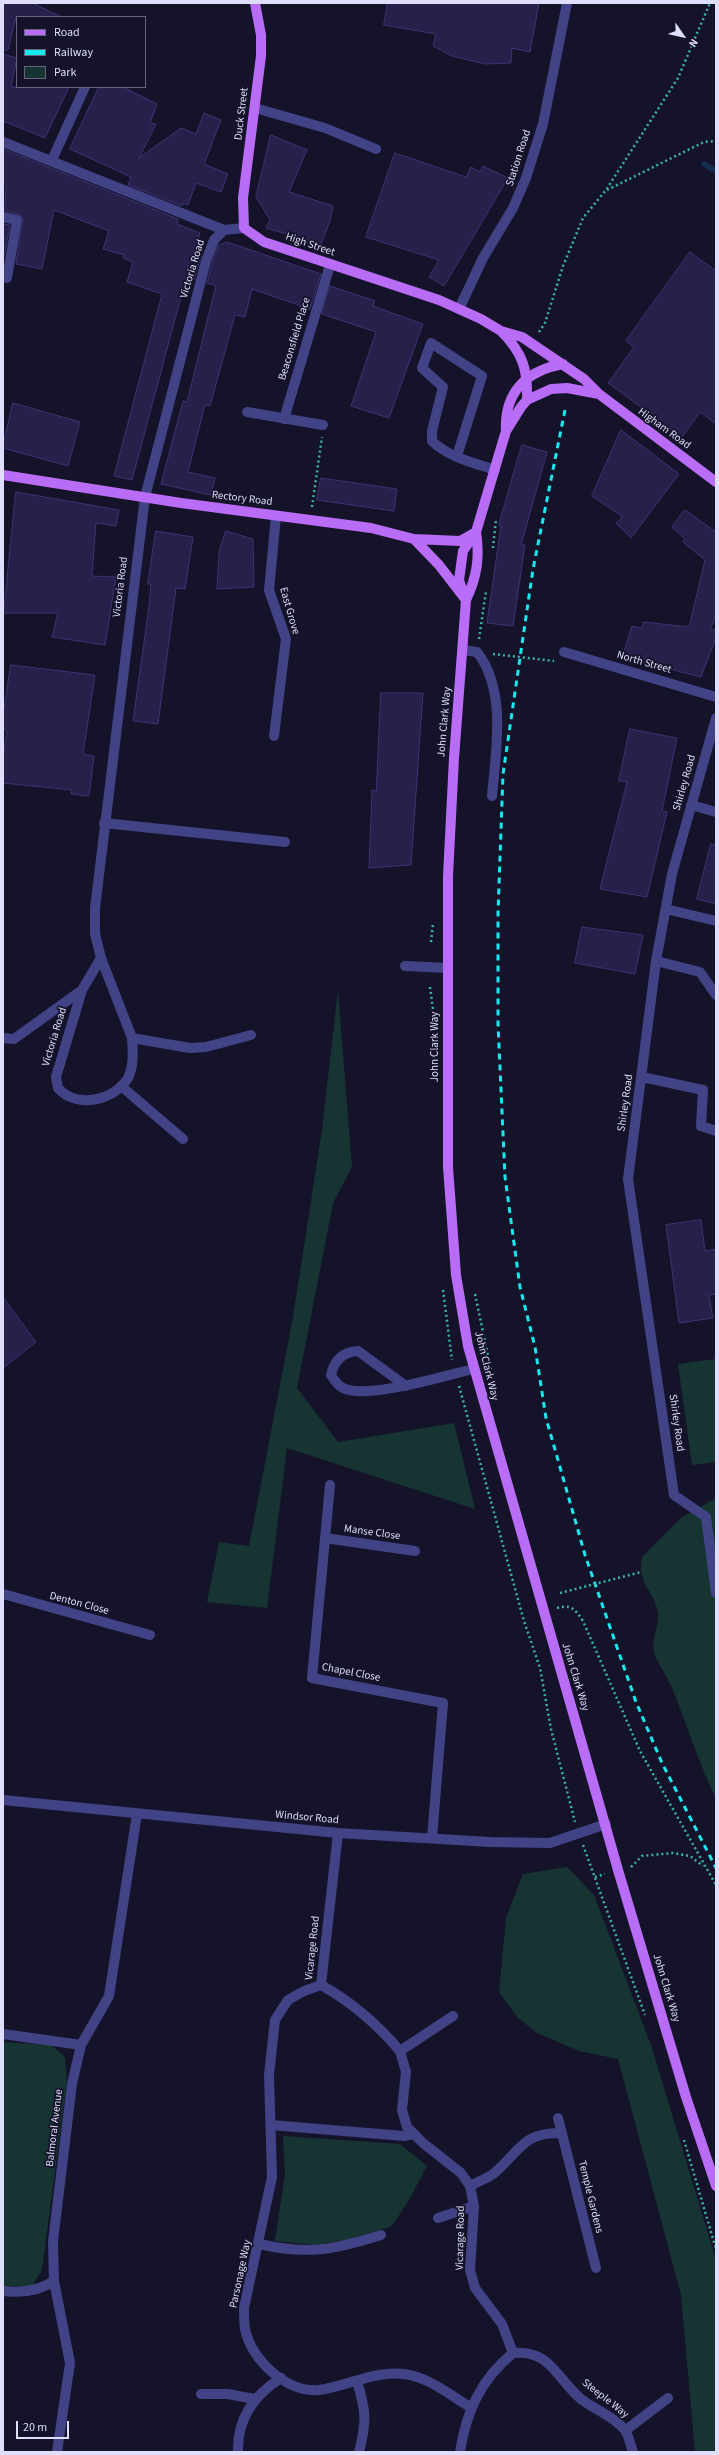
<!DOCTYPE html>
<html>
<head>
<meta charset="utf-8">
<style>
	body { margin:0 }
	#map { position:relative; width:719px; height:2455px; overflow:hidden; background:#15132a; font-family:"Source Sans 3",sans-serif }
	canvas { display:block }
	.frame { position:absolute; inset:0; border:4px solid #dfdefd; pointer-events:none }
	.legend { position:absolute; left:16px; top:16px; width:130px; height:72px; box-sizing:border-box; background:#15132a; border:1px solid #66647e; margin:0; padding:5px 7px; list-style:none; font-size:12px; color:#dfdefd }
	.legend li { display:flex; align-items:center; gap:8px; height:20px }
	.legend b { width:20px; border:1px solid #66647e }
	.north { position:absolute; left:663px; top:16px; width:40px; height:40px; -webkit-text-stroke:3px #15132a; paint-order:stroke; rotate:124deg; font-size:11px; font-weight:700; line-height:16px; text-align:center; color:#dfdefd }
	.north::after { content:''; display:block; margin:auto; width:14px; height:18px; background:#dfdefd; clip-path:polygon(50% 0,100% 100%,50% 72%,0 100%) }
	.scale { position:absolute; left:16px; top:2421px; width:53px; height:18px; box-sizing:border-box; border:2px solid #dfdefd; border-top:0; padding-left:5px; font-size:12px; line-height:14px; white-space:nowrap; color:#dfdefd; -webkit-text-stroke:3px #15132a; paint-order:stroke }
</style>
</head>
<body>
<div id="map">
<canvas width="719" height="2455"></canvas>
<div class="frame"></div>
<ul class="legend">
<li><b style="height:5px;background:#b96cf5"></b>Road</li>
<li><b style="height:5px;background:#17e9f0"></b>Railway</li>
<li><b style="height:11px;background:#163431"></b>Park</li>
</ul>
<div class="north">N</div>
<div class="scale">20 m</div>
</div>
<script>
const ctx = document.querySelector('canvas').getContext('2d');
ctx.lineJoin = 'round';
function paint(path, color) { ctx.fillStyle = color; ctx.fill(path, 'evenodd'); }
function stroke(path, color, width, dash) { ctx.strokeStyle = color; ctx.lineWidth = width; ctx.lineCap = dash ? 'butt' : 'round'; ctx.setLineDash(dash || []); ctx.stroke(path); }
function label(font, color, halo, rows, align = 'center') {
  ctx.font = font + ' "Source Sans 3",sans-serif'; ctx.lineWidth = 3.5; ctx.setLineDash([]); ctx.textBaseline = 'middle'; ctx.strokeStyle = halo; ctx.fillStyle = color; for (const [text, x, y, turn = 0] of rows) {
    ctx.save(); ctx.translate(x, y); ctx.rotate((+turn || 0) * Math.PI / 180); ctx.textAlign = isNaN(turn) ? turn : align; if (halo) ctx.strokeText(text, 0, 0); ctx.fillText(text, 0, 0); ctx.restore();
  }
}
paint(new Path2D(`
	M338,990L352,1167L333,1203L297,1388L338,1442L454,1423L475,1509L287,1448L267,1608L207,1602L219,1542L249,1546L293,1317L322,1130Z
	M716,1359V1462L692,1465L678,1364Z
	M716,1498V1798C698,1763 687,1724 672,1688C668,1677 660,1667 655,1656C649,1640 662,1624 657,1608C651,1588 637,1582 642,1557L681,1518Z
	M567,1867L594,1895L651,2045L716,2260V2452H695L681,2295L618,2059L579,2051L537,2033L517,2017L499,1992L506,1918L523,1874Z
	M3,2042L51,2045L65,2057L67,2080L42,2270L32,2286H3Z
	M283,2136L400,2144L427,2166L409,2200L392,2226L350,2239L315,2245L275,2241L285,2174Z`), '#163431');
stroke(new Path2D(`
	M704,164L716,171`), '#132d4e', 5.5);
const building = new Path2D(`
	M3,3H32L62,17H16L8,50H3Z
	M388,3H539L530,52L512,48L511,63L485,64L452,56L433,46L436,34L384,25Z
	M3,54L17,58L11,87H69L45,138L3,121Z
	M99,87H123L157,104L150,123L156,124L139,158L181,128L196,134L204,113L221,120L204,164L228,174L221,192L196,183L188,205L183,203L182,206L128,185L131,177L70,149Z
	M271,135L307,150L289,192L333,206L330,221L321,244L266,228L270,220L256,197Z
	M3,149L178,219L177,224L200,233L191,262L201,256L194,280L186,278L132,480L114,476L162,294L127,282L133,262L123,258L124,255L103,249L109,231L54,210L42,269L16,264L23,218L19,214L5,211L6,184L3,182Z
	M395,153L466,177L471,167L480,172L483,166L508,178L444,286L429,277L439,260L366,237Z
	M3,224L10,225L3,261Z
	M227,242L321,274L310,309L252,289L245,317L235,315L210,406L205,405L188,472L215,478L211,495L161,484L183,401L187,402L210,309L216,286L207,283L212,263L218,246Z
	M690,252L716,271V424L700,412L682,437L608,383L634,347L626,341Z
	M330,286L375,301L373,306L423,324L389,418L351,406L376,332L322,314Z
	M13,403L80,422L68,466L3,448Z
	M621,430L679,474L631,538L616,523L623,517L592,496Z
	M522,445L547,452L521,545H525L513,626L487,623L501,526L499,525Z
	M321,478L397,489L394,511L317,500Z
	M16,492L119,510L116,526L96,523L92,576L116,577L105,645L52,637L58,613H4Z
	M685,510L716,532V615L710,630H716V637L701,677L622,657L632,626L642,628L644,622L689,627L705,560L683,542L685,539L672,527Z
	M156,531L193,537L185,589L176,588L158,724L133,721L149,606L151,584H148Z
	M226,531L253,539L254,587L217,589L219,552Z
	M11,665L95,675L83,754L94,756L89,796L71,794L72,790L3,783V757L7,730H3V716Z
	M381,693H423L411,865L369,868L372,790L376,791Z
	M630,729L677,738L662,811L667,812L647,897L600,889L627,782L619,781Z
	M711,844L716,845V904L697,899Z
	M582,927L643,935L635,974L575,963Z
	M701,1220L705,1251L716,1249V1294L709,1295L713,1318L679,1323L666,1225Z
	M3,1297L36,1342L3,1368Z`);
paint(building, '#26204a');
stroke(building, '#3c3474', 1);
stroke(new Path2D(`
	M607,190L704,142L716,141
	M539,332L545,323L563,266L583,218L606,190L678,78L710,3
	M312,507L322,437
	M493,548L496,519
	M479,639L486,591
	M493,654L554,661
	M431,942L433,924
	M430,987L433,1009
	M443,1290L452,1360
	M475,1294L491,1370
	M459,1386L524,1621L540,1668L551,1729L575,1822
	M557,1608C571,1604 575,1609 583,1621L640,1751L716,1885
	M583,1845L645,2015
	M631,1867L642,1856L673,1853L690,1856L703,1866
	M595,1877L605,1874
	M684,2140L716,2249`), '#39b5a6', 2.5, [2, 3]);
stroke(new Path2D(`
	M255,108L325,128L376,149
	M3,142L224,230L244,228
	M52,160L85,87
	M3,217L17,220L7,278
	M459,309L483,258L513,208L526,178L543,124L567,3
	M247,412L323,425
	M284,419L330,265
	M457,456L482,376L431,343L422,368L443,387L432,431V441C448,457 474,463 495,470
	M463,650L477,652C507,690 496,751 492,796
	M564,652L716,697
	M716,718L672,874L656,961L628,1179L674,1495L706,1517L716,1593
	M274,736L286,639L269,590L276,516
	M691,805L716,812
	M104,823L285,842
	M666,909L716,921
	M101,958L82,990L56,1077L58,1088C76,1109 114,1101 128,1078C134,1066 133,1051 132,1038L101,958L95,934V908L145,497L206,261L214,240L224,230
	M656,961L700,972L716,995
	M405,966L448,968
	M3,1038L14,1039L82,990
	M132,1038L190,1048L206,1047L251,1035
	M642,1077L703,1090L701,1126L716,1131
	M121,1086L183,1139
	M406,1386L358,1351C342,1352 334,1361 331,1375C334,1380 337,1385 343,1388C366,1400 447,1375 473,1369
	M330,1485L312,1678L443,1703L432,1838
	M325,1538L415,1551
	M3,1594L150,1635
	M3,1800L338,1833L490,1842L550,1843L606,1824
	M338,1833L321,1985C350,2001 378,2025 400,2051L453,2016
	M321,1985L304,1991L288,2000L275,2020L269,2075L272,2177L244,2308C244,2315 244,2323 245,2329C251,2360 287,2393 319,2390C348,2386 373,2371 403,2374C427,2376 450,2395 470,2407
	M3,2034L81,2045
	M400,2051L406,2072L402,2110L407,2127L423,2143L461,2173L470,2186L474,2206L470,2270L475,2288L502,2324L513,2353
	M558,2118L596,2268
	M271,2125L404,2136L414,2134
	M470,2186C477,2182 486,2179 493,2174C520,2152 521,2132 562,2133
	M438,2218L474,2206
	M259,2244C308,2255 333,2250 381,2235
	M3,2291C20,2293 39,2291 54,2281
	M513,2353C550,2349 557,2379 581,2399C595,2410 612,2415 624,2429C629,2434 630,2445 633,2452
	M357,2381C366,2411 367,2421 359,2452
	M201,2394H228L254,2399
	M626,2430L668,2398
	M57,2452L70,2363L54,2281L53,2241L72,2084L81,2045L109,1996L137,1814
	M238,2452C237,2418 254,2395 281,2378
	M460,2452C466,2412 481,2379 513,2353`), '#414386', 10);
stroke(new Path2D(`
	M255,3L261,35V56L243,198L244,228L264,242L439,300L481,319L501,331L522,337L584,379L599,394L716,482
	M501,331C523,353 528,370 527,400
	M506,431C504,392 526,371 563,364
	M3,475L181,503L371,528L414,539L460,541L476,532
	M414,539L439,565L466,600L454,758L448,876V1167L456,1275L468,1346L618,1870L686,2097L716,2186
	M463,592L459,580L463,551L476,532L506,431L521,407L527,400L551,389L567,388L599,394
	M466,600C477,577 480,557 476,532`), '#b96cf5', 10);
stroke(new Path2D(`
	M565,410L533,569L503,774L498,913V1024L505,1177L520,1287L535,1347L546,1418L585,1555L636,1702L662,1763L716,1868`), '#17e9f0', 3, [6, 5]);
stroke(new Path2D(`
	M560,1593L641,1572`), '#39b5a6', 2.5, [2, 3]);
label('11px', '#dfdefd', '#15132a', [
	["Duck Street",242,114,-83],
	["Station Road",519,158,-72],
	["High Street",310,245,19],
	["Victoria Road",193,269,-73],
	["Beaconsfield Place",295,339,-73],
	["Higham Road",664,429,36],
	["Rectory Road",242,499,7],
	["Victoria Road",121,587,-83],
	["East Grove",289,611,74],
	["North Street",644,663,16],
	["John Clark Way",445,722,-85],
	["Shirley Road",685,783,-74],
	["Victoria Road",55,1037,-73],
	["John Clark Way",436,1047,-90],
	["Shirley Road",626,1103,-82],
	["John Clark Way",486,1366,76],
	["Shirley Road",676,1423,82],
	["Manse Close",372,1533,8],
	["Denton Close",79,1604,15],
	["Chapel Close",351,1673,11],
	["John Clark Way",575,1677,73],
	["Windsor Road",307,1818,5],
	["Vicarage Road",313,1948,-84],
	["John Clark Way",666,1988,73],
	["Balmoral Avenue",55,2128,-83],
	["Temple Gardens",590,2197,76],
	["Vicarage Road",461,2238,-89],
	["Parsonage Way",241,2274,-78],
	["Steeple Way",605,2399,38]
]);
</script>
</body>
</html>
